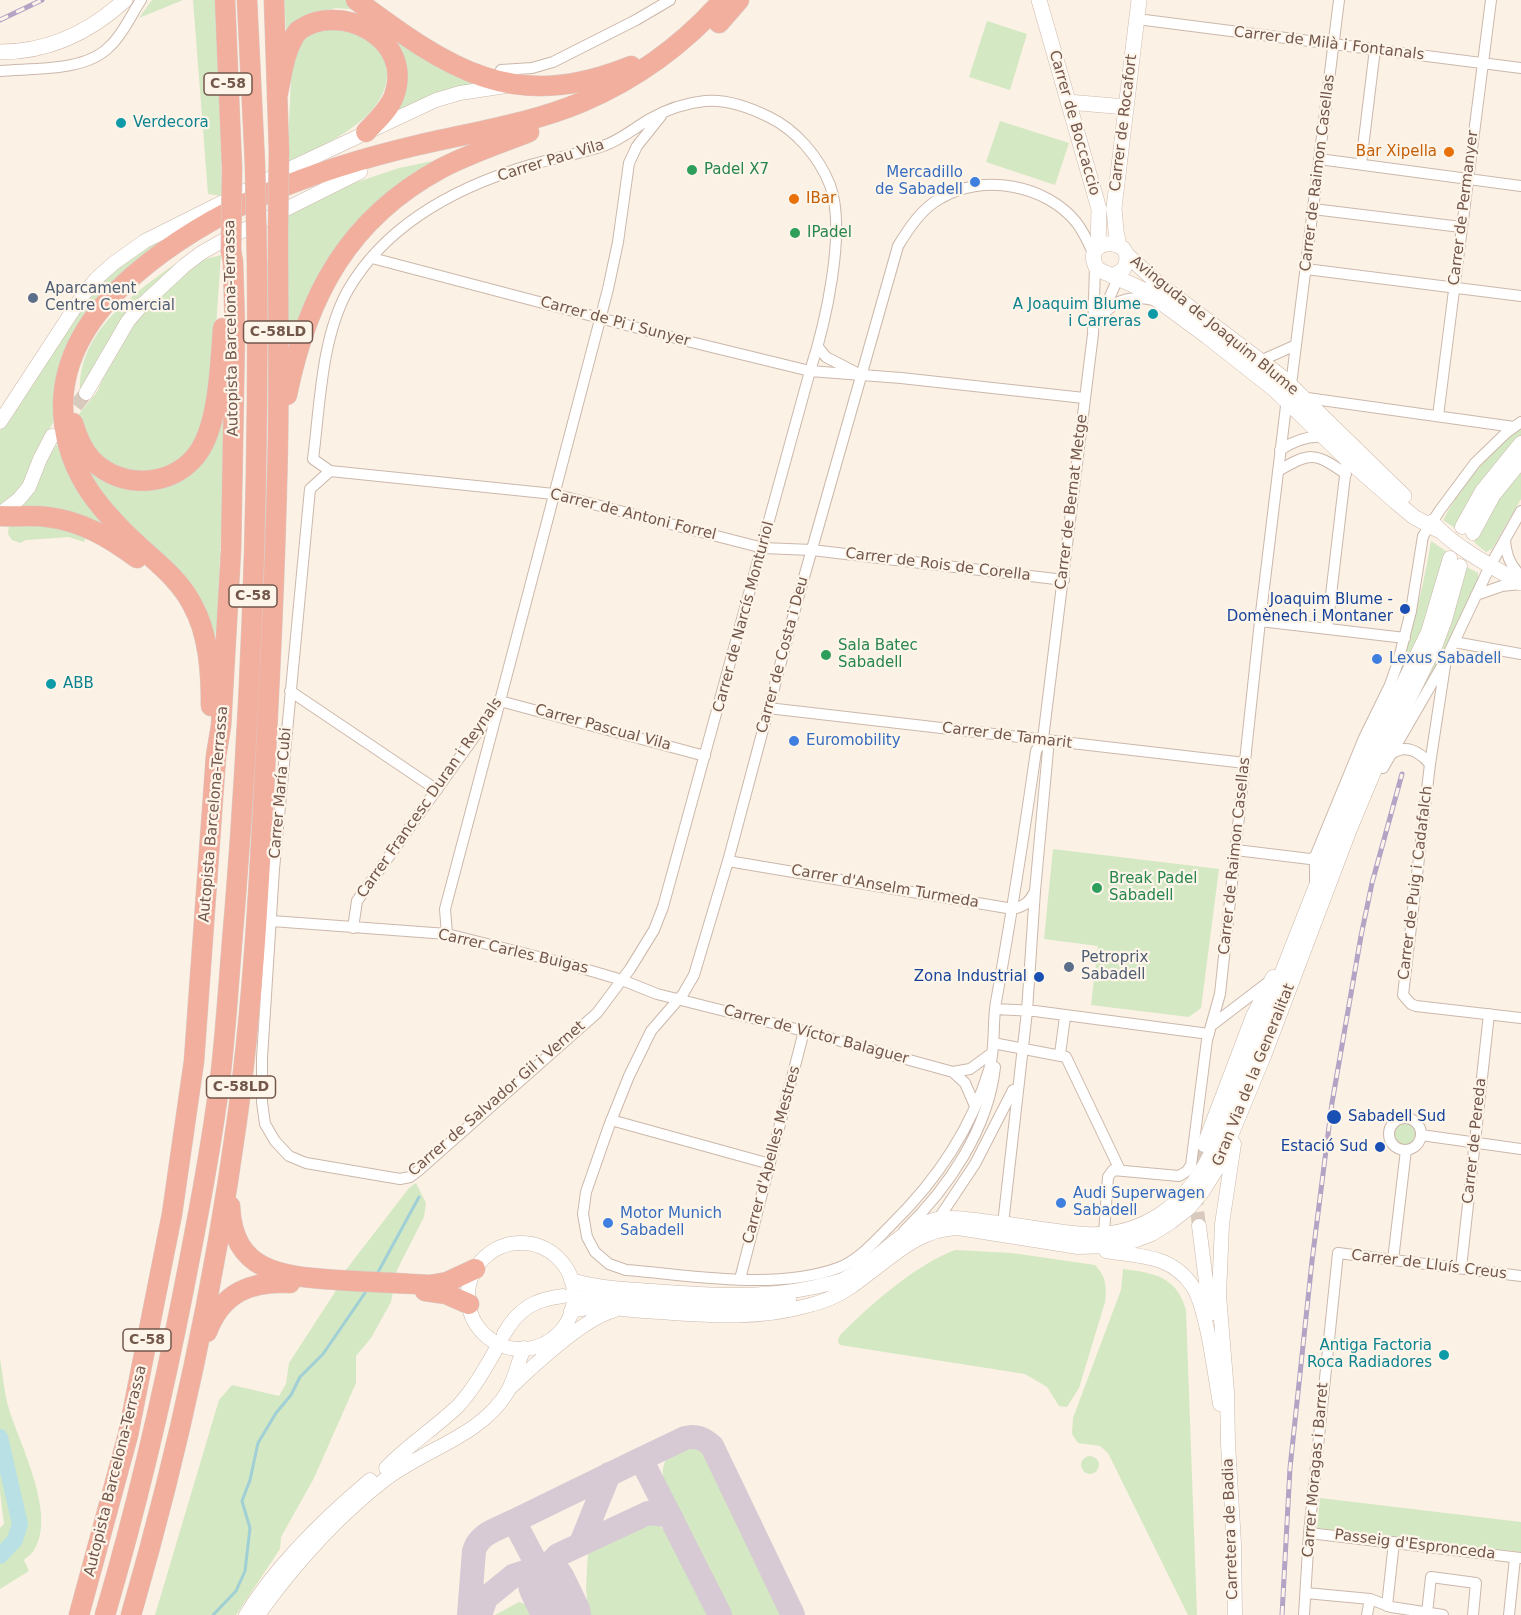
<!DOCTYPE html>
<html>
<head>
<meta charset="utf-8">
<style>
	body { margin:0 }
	canvas { display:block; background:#fbf1e4 }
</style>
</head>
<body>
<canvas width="1521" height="1615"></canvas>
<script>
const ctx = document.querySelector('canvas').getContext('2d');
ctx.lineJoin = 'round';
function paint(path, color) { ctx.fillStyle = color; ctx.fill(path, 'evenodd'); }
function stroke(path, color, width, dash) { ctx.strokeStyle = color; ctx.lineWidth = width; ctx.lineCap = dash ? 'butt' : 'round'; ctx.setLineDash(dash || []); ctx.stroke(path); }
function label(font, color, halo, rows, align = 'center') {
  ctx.font = font + ' "DejaVu Sans",sans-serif'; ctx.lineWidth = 4.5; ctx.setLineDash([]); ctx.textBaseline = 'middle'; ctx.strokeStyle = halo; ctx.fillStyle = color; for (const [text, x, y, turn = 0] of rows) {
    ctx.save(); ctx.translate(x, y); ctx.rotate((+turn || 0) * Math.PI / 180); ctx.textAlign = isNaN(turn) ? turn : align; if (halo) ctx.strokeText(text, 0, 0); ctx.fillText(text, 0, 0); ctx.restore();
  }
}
paint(new Path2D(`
	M152,0H183L139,18Z
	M193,0H217L222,196L208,194Z
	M284,0H345L361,10L336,8L308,15L287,37Z
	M336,19C346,24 361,28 370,35C380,43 386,60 387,72C388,120 323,144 287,165L292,60L299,39Z
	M987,21L1027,34L1010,90L969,77Z
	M395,36L480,83L452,88L396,111L402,60Z
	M1000,121L1069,143L1055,185L986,162Z
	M442,159L376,203L288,360V215L354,183L399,168Z
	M211,215L112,284L94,302L81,319L72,336L55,420L41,442L26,482L13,498L0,508V431L91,293L137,250Z
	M221,255L212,385L201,437L174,466L136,474L99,457L80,426L79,414L97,392L115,352L139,316L199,261Z
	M186,256L96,366L80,389C79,327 142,288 186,256Z
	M227,395L217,622L215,636L205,613L95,491L81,454L92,466L178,477Z
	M1521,427V438L1467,505L1455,528L1443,520C1466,479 1486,457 1521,427Z
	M57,444L69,473L117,536L10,513Z
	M1521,468V499L1492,549L1486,552L1474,542L1500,494Z
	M35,521L87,533L84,542L69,537L26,540L20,543L12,540L8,534L9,525Z
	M1431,541L1447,552L1425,626L1384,711C1405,656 1422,599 1431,541Z
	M1465,566L1478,573V580L1453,636L1393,740Z
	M1053,849L1219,869L1201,1008L1189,1017L1091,1005L1098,946L1044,939Z
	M1394 1134a11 11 0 1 1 22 0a11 11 0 1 1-22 0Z
	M416,1183L426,1203L424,1217L397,1270L391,1302L371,1338L356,1356V1383L314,1478L281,1537L280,1549L236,1615H155L219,1400L232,1385L279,1396L286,1384L289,1363L337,1289L345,1271L409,1188Z
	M955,1250L1012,1253L1095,1265C1106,1276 1107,1287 1105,1302L1079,1388L1067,1407L1059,1406L1047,1387L1025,1374L840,1345C836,1341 839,1338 841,1334C870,1305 917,1264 955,1250Z
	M1123,1269C1153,1273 1177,1276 1186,1310L1197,1615H1188L1108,1453L1100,1446L1078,1443L1072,1434L1073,1418L1121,1290Z
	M0,1359C3,1375 4,1393 9,1409C20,1445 57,1515 34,1550C32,1554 27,1557 24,1560L29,1571L0,1589V1528L4,1524L0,1492Z
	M684,1448C701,1446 706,1456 715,1469L786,1615H726L664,1485C661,1466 663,1454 684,1448Z
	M1081 1465a9 9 0 1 1 18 0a9 9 0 1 1-18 0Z
	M1320,1498L1521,1522V1552L1317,1528Z
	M653,1523C674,1527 700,1596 710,1615H589L586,1588L588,1552L625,1533Z
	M519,1602L530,1606L537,1615H495Z`), '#d4e8c3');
stroke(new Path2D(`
	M377,1274L419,1197
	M213,1615L236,1591L245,1571L250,1528L242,1501L250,1480L258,1443L276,1413L291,1395L300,1377L323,1354L367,1290`), '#a0d0d5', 3);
stroke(new Path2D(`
	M0,1437L20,1524L15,1540L0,1556`), '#b9e0e4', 16);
stroke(new Path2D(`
	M641,1459L685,1438C696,1435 703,1438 712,1446L793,1615
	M581,1543L609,1474
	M547,1584L514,1521L641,1459L720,1615
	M547,1584C544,1571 549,1564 558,1555L648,1513L666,1515L672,1519
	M469,1615L474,1551C479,1533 498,1529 514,1521
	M480,1615L486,1598L513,1576L525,1572L534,1574L547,1584`), '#d7cad4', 24);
stroke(new Path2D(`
	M547,1584L562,1615`), '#d7cad4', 58);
stroke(new Path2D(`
	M63,423L86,393
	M1199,1226C1195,1193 1193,1178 1204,1145`), '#d9cabe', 14, [14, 7]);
const minor = new Path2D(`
	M1137,19L1521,68
	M501,70L532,68L553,62L636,20L670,0
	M0,71C33,68 86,72 110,46C123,34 131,15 141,0
	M1319,159L1521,186
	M1361,164L1375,49
	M1313,209L1461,227
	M1094,255C1089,244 1084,232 1076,222C1046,185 983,173 941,198C922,208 909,228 898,246L797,602L728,861L694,975L683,994L651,1031L629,1076L609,1126L586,1192L583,1214L587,1237L595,1252L609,1264L626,1270C692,1275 775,1291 838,1268C859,1260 875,1241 891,1225C935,1182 971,1129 989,1070C996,1048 992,1024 996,1002C1011,918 1024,835 1036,751L1043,739L1093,334L1095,266
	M372,258L691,342L810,371L901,378L1084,398
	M1306,269L1521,296
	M1103,312L1120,274
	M1098,322C1111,301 1129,294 1153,300
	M818,347L826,357L855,372
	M1260,361L1296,345
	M1300,397L1514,427
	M1438,416L1491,0
	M1280,450C1294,441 1311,434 1328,438
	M330,471L310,489L274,869L262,1058V1102L265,1124L275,1141L289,1156L306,1163L400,1179L410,1177L418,1171L597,1013L630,969L654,930L663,907L810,371C825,325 847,231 830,185C819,157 796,130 769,117C751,108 726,99 705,101C685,103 665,110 648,120C633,129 619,141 603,146C579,154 554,158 530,165C459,186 387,223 348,290C321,338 320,406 313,459L330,471L554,494L763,548L812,550L1064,580
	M1278,471C1310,452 1315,452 1346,474
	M1505,539C1506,555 1510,565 1521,576
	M1476,595L1502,586L1521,584
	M1260,621L1405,638
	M1327,629L1347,459
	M1454,642L1521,654
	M1446,659L1430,764L1403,995L1411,1004L1416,1006L1521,1018
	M290,691L437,790
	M768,708L1245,763
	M1390,755C1405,743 1419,751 1430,764
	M1383,768L1446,659L1490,566L1521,511
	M1236,850L1310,859L1315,857
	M728,861L1013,909C1024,906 1029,903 1034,893
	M1315,883V857L1364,738L1390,685L1398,662L1411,611L1423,536L1440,510L1475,463L1506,433L1521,422
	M272,921L447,934L571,965L622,980L657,994L804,1031L953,1072L970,1069L992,1053
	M353,928L357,901L500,701L608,289L618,242L629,163L637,146L661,116
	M447,934L445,909L500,701L705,756
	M995,1009L1035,1011L1209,1034
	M1212,1025L1271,980
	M993,1043L1066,1057L1120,1170
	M1060,1054L1065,1017
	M953,1072L965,1083L975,1106
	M1389 1134a16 16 0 1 1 32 0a16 16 0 1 1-32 0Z
	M611,1120L770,1164
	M1421,1135L1521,1149
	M935,1224L975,1164L1013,1090
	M1003,1224L1027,1011L1035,891L1048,750L1043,739
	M904,1231C948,1188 988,1130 995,1067
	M1104,1233L1108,1177L1113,1170L1179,1176L1187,1171L1191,1165L1207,1040L1220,994L1260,621L1286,406L1292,377L1339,0
	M1393,1260L1406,1150
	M1461,1268L1489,1014
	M740,1279L804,1031
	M1309,1533L1521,1558
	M1306,1593L1370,1599L1391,1607L1443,1615
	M1387,1606L1394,1542
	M1427,1613L1431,1577L1476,1583L1473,1615
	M1304,1615L1309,1533L1338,1253L1521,1276
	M1367,1615L1370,1599
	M1509,1615L1515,1558`);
const tertiary = new Path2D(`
	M86,393L128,321L142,305L184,266L201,253L224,240L360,172
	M0,422L83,295L97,278L114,263L145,241L291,168L436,100L460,93L506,86
	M0,514L19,499L29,487L40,459L52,436
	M1462,527L1482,491L1521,443
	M1473,533L1493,496L1521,461
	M1234,1144L1222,1224L1219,1295L1227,1392L1228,1444L1234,1544L1235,1615
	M1204,1145L1253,1016L1273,977
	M1199,1226L1210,1314
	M468 1296a53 53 0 1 1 106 0a53 53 0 1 1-106 0Z
	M1106,1251C1124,1254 1144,1255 1161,1261C1174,1266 1186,1276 1193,1287C1207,1309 1215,1376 1220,1404
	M571,1280C597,1288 625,1289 652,1291C707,1295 761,1299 815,1287C825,1284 837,1283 846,1278C877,1262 900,1228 937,1219C954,1216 974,1220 991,1222C1023,1225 1054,1232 1086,1234C1142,1237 1185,1205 1209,1157L1362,769L1428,632L1450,558
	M582,1297L736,1306L789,1300
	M571,1311C596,1305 618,1309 644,1311C697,1314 750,1321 802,1307C821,1303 837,1297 852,1286C886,1263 915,1229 958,1228L1078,1247L1113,1246L1131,1242L1152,1234L1171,1222L1189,1208L1203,1191L1218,1167L1264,1056L1350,829L1376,767L1436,644L1445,620L1460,566
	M504,1334C518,1309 535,1299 563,1296
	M511,1387C533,1366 584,1318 613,1311
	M386,1468C408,1445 435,1428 458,1406C473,1390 484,1371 495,1351
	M246,1615C276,1566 326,1517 370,1480
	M258,1615C293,1566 336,1518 383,1481C423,1449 481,1437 508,1391C515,1378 518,1362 524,1348`);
const secondary = new Path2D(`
	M1039,0L1099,209L1098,248
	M0,52C49,52 89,33 125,0
	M1068,102L1126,107
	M1119,246L1116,231L1114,208L1139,0
	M1126,254L1160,285L1283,378L1404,496
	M1112,276L1122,271C1145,237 1078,233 1097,269L1144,290L1208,337L1274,389L1347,459L1396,502L1414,517L1438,530
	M1432,522C1452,546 1494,568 1521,583`);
const motorway = new Path2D(`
	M225,0L232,168
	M247,0L255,165
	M274,0L279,151
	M356,0C449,69 513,114 631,66
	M719,23L739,0
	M277,97C282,76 284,49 298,31C339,0 415,38 394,96C389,110 376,121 366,132
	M287,395C307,296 348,219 440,169C468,154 499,144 529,132
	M73,423C77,436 82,450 92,460C122,491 177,487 200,450C219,420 220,364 223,328
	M0,516C16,517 32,515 47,517C82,521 110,538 137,558
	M211,706C211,673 209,634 192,604C180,581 160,565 141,548C97,508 63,468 63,404C64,351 95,309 134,275C214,206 316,169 418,145C473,132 530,124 582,102C636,79 684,44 723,0
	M230,1206C233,1273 282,1276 337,1280C368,1282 399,1283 430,1285L447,1282L475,1269
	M425,1291L446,1294L469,1304
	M207,1332C222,1292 251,1281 290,1283
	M79,1615L128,1435L172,1214L194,1061L216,756L221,726L231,550L235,329L233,262L231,251
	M105,1615C137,1506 162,1400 184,1288C198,1216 212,1144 221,1071C227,1017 230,962 235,907C252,693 259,478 257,262
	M131,1615C178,1453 214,1287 237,1120C253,1004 259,886 265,769C271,659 276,549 278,438C279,368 278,298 278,227`);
stroke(minor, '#ccb8ab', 12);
stroke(tertiary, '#ccb8ab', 15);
stroke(secondary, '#d1baab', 16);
stroke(motorway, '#d8d0cd', 21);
stroke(minor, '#fff', 10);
stroke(tertiary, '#fff', 14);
stroke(secondary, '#fff', 15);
stroke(motorway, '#f3af9d', 20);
const rail = new Path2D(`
	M0,20L42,0
	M1282,1615L1290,1468L1312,1261L1332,1103L1361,936L1372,883L1402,774`);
stroke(rail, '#b3a3c4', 5);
stroke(rail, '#fef5ea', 3, [9]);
const motorwayBridge = new Path2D(`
	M255,165L257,262
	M278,227L279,151
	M231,251L232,168`);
stroke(motorwayBridge, '#d8d0cd', 21, []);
stroke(motorwayBridge, '#f3af9d', 20);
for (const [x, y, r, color] of [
	[121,123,6,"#0f9aa8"],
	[1449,152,6,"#e8710a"],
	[692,170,6,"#2e9e5b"],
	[975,182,6,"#3f7fe0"],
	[794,199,6,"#e8710a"],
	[795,233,6,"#2e9e5b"],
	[33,298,6,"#5c6f8a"],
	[1153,314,6,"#0f9aa8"],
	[1405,609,6,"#1a4fb4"],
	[826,655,6,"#2e9e5b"],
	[1377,659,6,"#3f7fe0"],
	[51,684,6,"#0f9aa8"],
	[794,741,6,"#3f7fe0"],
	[1097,888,6,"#2e9e5b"],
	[1069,967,6,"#5c6f8a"],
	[1039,977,6,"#1a4fb4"],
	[1334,1117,8,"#1a4fb4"],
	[1380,1147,6,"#1a4fb4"],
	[1061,1203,6,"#3f7fe0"],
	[608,1223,6,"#3f7fe0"],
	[1444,1355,6,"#0f9aa8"]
]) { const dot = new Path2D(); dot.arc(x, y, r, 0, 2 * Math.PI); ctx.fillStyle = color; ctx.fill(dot); stroke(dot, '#fef5ea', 2); }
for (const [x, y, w] of [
	[228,84,48],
	[278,332,69],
	[253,596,48],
	[241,1087,69],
	[147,1340,48]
]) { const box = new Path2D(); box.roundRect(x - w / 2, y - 11, w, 22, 4.5); ctx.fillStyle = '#fef5ea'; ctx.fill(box); stroke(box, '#73574b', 1.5); }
label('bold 14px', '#73574b', null, [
	["C-58",228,84],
	["C-58LD",278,332],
	["C-58",253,596],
	["C-58LD",241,1087],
	["C-58",147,1340]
]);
label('15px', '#73574b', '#fef5ea', [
	["Carrer de Milà i Fontanals",1329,44,7],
	["Carrer de Boccaccio",1074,123,74],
	["Carrer de Rocafort",1124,123,-83],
	["Carrer Pau Vila",551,161,-17],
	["Carrer de Raimon Casellas",1318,173,-83],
	["Carrer de Permanyer",1464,208,-83],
	["Carrer de Pi i Sunyer",615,322,15],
	["Avinguda de Joaquim Blume",1214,326,39],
	["Autopista Barcelona-Terrassa",232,328,-91],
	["Carrer de Bernat Metge",1072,502,-83],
	["Carrer de Antoni Forrel",633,515,14],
	["Carrer de Rois de Corella",938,565,7],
	["Carrer de Narcís Monturiol",744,617,-75],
	["Carrer de Costa i Deu",783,655,-75],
	["Carrer Pascual Vila",603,728,15],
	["Carrer de Tamarit",1007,736,7],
	["Carrer María Cubi",281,793,-85],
	["Carrer Francesc Duran i Reynals",430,798,-55],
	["Autopista Barcelona-Terrassa",214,814,-85],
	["Carrer de Raimon Casellas",1235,856,-84],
	["Carrer de Puig i Cadafalch",1416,883,-83],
	["Carrer d'Anselm Turmeda",885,887,10],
	["Carrer Carles Buigas",513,952,13],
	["Carrer de Víctor Balaguer",816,1035,15],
	["Gran Via de la Generalitat",1254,1075,-68],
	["Carrer de Salvador Gil i Vernet",497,1099,-41],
	["Carrer de Pereda",1475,1141,-84],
	["Carrer d'Apelles Mestres",772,1155,-75],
	["Carrer de Lluís Creus",1429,1265,7],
	["Carrer Moragas i Barret",1316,1470,-85],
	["Autopista Barcelona-Terrassa",116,1471,-76],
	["Carretera de Badia",1231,1529,-92],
	["Passeig d'Espronceda",1415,1545,7]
]);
label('15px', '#0d838f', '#fef5ea', [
	["Verdecora",133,123],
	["A Joaquim Blume",1141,305,"right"],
	["i Carreras",1141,322,"right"],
	["ABB",63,684],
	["Antiga Factoria",1432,1346,"right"],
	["Roca Radiadores",1432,1363,"right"]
], 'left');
label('15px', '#c56008', '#fef5ea', [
	["Bar Xipella",1437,152],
	["IBar",806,199,"left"]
], 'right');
label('15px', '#27864d', '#fef5ea', [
	["Padel X7",704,170],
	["IPadel",807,233],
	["Sala Batec",838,646],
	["Sabadell",838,663],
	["Break Padel",1109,879],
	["Sabadell",1109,896]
], 'left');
label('15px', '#366cbe', '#fef5ea', [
	["Mercadillo",963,173,"right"],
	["de Sabadell",963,190,"right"],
	["Lexus Sabadell",1389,659],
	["Euromobility",806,741],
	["Audi Superwagen",1073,1194],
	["Sabadell",1073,1211],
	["Motor Munich",620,1214],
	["Sabadell",620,1231]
], 'left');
label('15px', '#4e5e75', '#fef5ea', [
	["Aparcament",45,289],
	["Centre Comercial",45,306],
	["Petroprix",1081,958],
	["Sabadell",1081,975]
], 'left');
label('15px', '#164399', '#fef5ea', [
	["Joaquim Blume -",1393,600],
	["Domènech i Montaner",1393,617],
	["Zona Industrial",1027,977],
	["Sabadell Sud",1348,1117,"left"],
	["Estació Sud",1368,1147]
], 'right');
</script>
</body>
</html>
